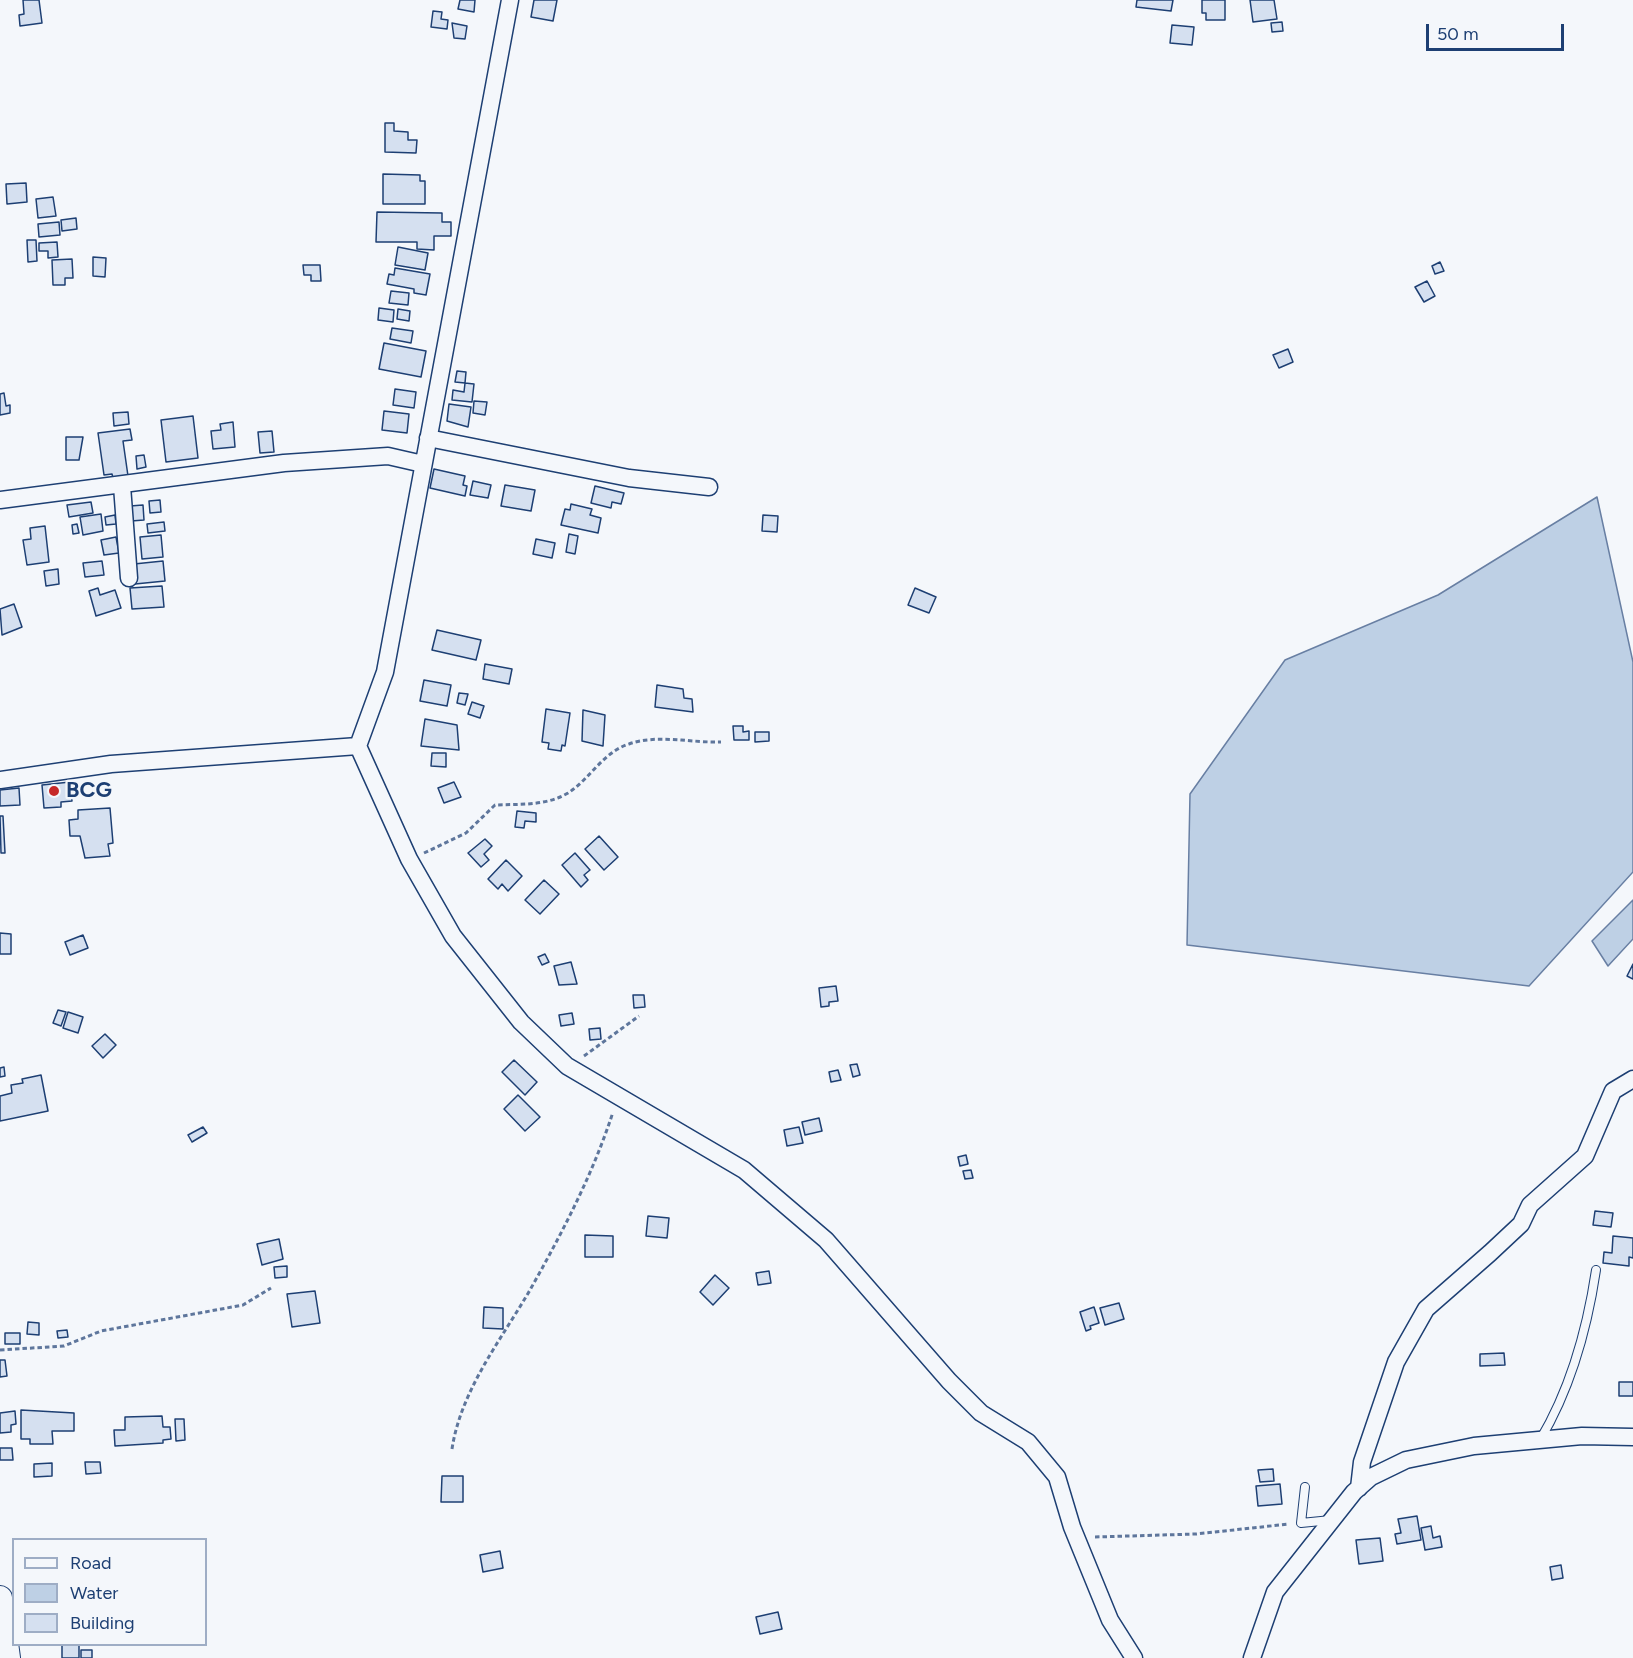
<!DOCTYPE html>
<html>
<head>
<meta charset="utf-8">
<style>
	body { margin:0 }
	#map { position:relative; width:1633px; height:1658px; overflow:hidden; background:#f4f7fb; font-family:Figtree,sans-serif }
	canvas { display:block }
	.legend { position:absolute; left:12px; top:1538px; width:195px; height:108px; box-sizing:border-box; background:#f4f7fb; border:2px solid #9eadc5; margin:0; padding:8px 10px; list-style:none; font-size:18px; color:#1d3f73 }
	.legend li { display:flex; align-items:center; gap:12px; height:30px }
	.legend b { width:30px; border:2px solid #9eadc5 }
	.scale { position:absolute; left:1426px; top:24px; width:138px; height:27px; box-sizing:border-box; border:3px solid #1d3f73; border-top:0; padding-left:8px; font-size:18px; line-height:21px; white-space:nowrap; color:#1d3f73; -webkit-text-stroke:4px #f4f7fb; paint-order:stroke }
</style>
</head>
<body>
<div id="map">
<canvas width="1633" height="1658"></canvas>
<ul class="legend">
<li><b style="height:8px;background:#f4f7fb"></b>Road</li>
<li><b style="height:16px;background:#bed0e5"></b>Water</li>
<li><b style="height:16px;background:#d5e0f0"></b>Building</li>
</ul>
<div class="scale">50 m</div>
</div>
<script>
const ctx = document.querySelector('canvas').getContext('2d');
ctx.lineJoin = 'round';
function paint(path, color) { ctx.fillStyle = color; ctx.fill(path, 'evenodd'); }
function stroke(path, color, width, dash) { ctx.strokeStyle = color; ctx.lineWidth = width; ctx.lineCap = dash ? 'butt' : 'round'; ctx.setLineDash(dash || []); ctx.stroke(path); }
function label(font, color, halo, rows, align = 'center') {
  ctx.font = font + ' Figtree,sans-serif'; ctx.lineWidth = 4.5; ctx.setLineDash([]); ctx.textBaseline = 'middle'; ctx.strokeStyle = halo; ctx.fillStyle = color; for (const [text, x, y, turn = 0] of rows) {
    ctx.save(); ctx.translate(x, y); ctx.rotate((+turn || 0) * Math.PI / 180); ctx.textAlign = isNaN(turn) ? turn : align; if (halo) ctx.strokeText(text, 0, 0); ctx.fillText(text, 0, 0); ctx.restore();
  }
}
const water = new Path2D(`
	M1597,497L1633,662V872L1529,986L1187,945L1190,794L1285,660L1438,595Z
	M1633,900V939L1608,966L1592,941Z`);
paint(water, '#bed0e5');
stroke(water, '#687fa3', 1.5);
const building = new Path2D(`
	M23,0H39L42,23L20,26L19,15L24,14Z
	M460,0H475L474,12L458,9Z
	M534,0H557L553,21L531,17Z
	M1137,0H1173L1171,11L1136,7Z
	M1202,0H1225V20H1206V13H1202Z
	M1250,0H1274L1277,19L1253,22Z
	M433,11L442,12L441,19L448,20L447,29L431,27Z
	M1282,22L1283,31L1272,32L1271,23Z
	M452,23L467,26L465,39L454,38Z
	M1172,25L1194,27L1192,45L1170,43Z
	M385,123H394V131L408,132V140H417L416,153L385,152Z
	M383,174L420,175V181H425V204H383Z
	M26,183L27,202L7,204L6,184Z
	M53,197L56,216L38,218L36,199Z
	M377,212L442,213V222H451V236H434V250L417,249V242H376Z
	M76,218L77,229L62,231L61,220Z
	M59,222L60,235L39,237L38,224Z
	M27,240H36L37,261L28,262Z
	M57,242L58,257L48,258V251H39V243Z
	M398,247L428,253L425,270L395,265Z
	M93,257L106,258L105,277L93,276Z
	M72,259L73,278H65V285H53L52,260Z
	M1440,262L1444,271L1435,274L1432,266Z
	M303,265H320L321,281H311V275H304Z
	M395,268L430,274L426,295L414,293V289L387,284L389,274L394,275Z
	M1427,281L1435,296L1424,302L1415,287Z
	M391,291L409,293L408,305L389,303Z
	M379,308L394,310L393,322L378,320Z
	M398,309L410,311L409,321L397,319Z
	M392,328L413,331L411,343L390,339Z
	M384,343L426,351L421,377L379,369Z
	M1288,349L1293,362L1279,368L1273,355Z
	M457,371L466,372L465,383L455,382Z
	M465,383L474,384L472,402L452,400L453,390L464,392Z
	M395,389L416,392L414,408L393,405Z
	M4,393L6,406L10,405V413L0,415V394Z
	M474,401L487,402L485,415L473,413Z
	M449,404L471,407L468,427L447,421Z
	M384,411L409,414L407,433L382,430Z
	M128,412L129,424L114,426L113,413Z
	M193,416L198,458L166,462L161,420Z
	M233,422L235,447L213,449L211,431L221,430L220,424Z
	M130,429L132,440L123,441L128,476L113,478L112,474L104,475L98,433Z
	M272,431L274,452L260,453L258,432Z
	M66,437H83L79,460H66Z
	M144,455L146,467L137,469L136,456Z
	M434,469L465,476L463,485L467,486L465,496L430,488Z
	M473,481L491,485L488,498L470,495Z
	M505,485L535,490L531,511L501,506Z
	M595,486L624,493L621,504L612,502L611,508L591,503Z
	M160,500L161,512L150,513L149,501Z
	M91,502L93,513L69,517L67,505Z
	M571,504L592,509L590,515L601,518L598,533L561,525L565,509L570,510Z
	M143,505L144,520L131,521L130,506Z
	M101,514L103,531L83,535L80,517Z
	M115,515L116,524L106,525L105,517Z
	M763,515L778,516L777,532L762,531Z
	M164,522L165,531L148,533L147,524Z
	M77,524L79,533L73,534L72,525Z
	M45,526L49,562L27,565L23,540L31,539L30,528Z
	M569,534L578,536L575,554L566,552Z
	M161,535L163,557L142,559L140,537Z
	M116,537L119,553L104,555L101,540Z
	M536,539L555,543L552,558L533,554Z
	M102,561L104,575L85,577L83,563Z
	M163,561L165,581L135,584L134,564Z
	M58,569L59,584L46,586L44,571Z
	M162,586L164,607L132,609L130,588Z
	M98,588L100,595L115,590L121,608L96,616L89,591Z
	M915,588L936,597L929,613L908,605Z
	M14,604L22,627L2,635L0,609Z
	M437,630L481,640L476,660L432,650Z
	M485,664L512,669L509,684L483,679Z
	M424,680L451,685L447,706L420,701Z
	M657,685L683,689L684,698L692,699L693,712L655,707Z
	M459,693L468,694L465,705L457,703Z
	M472,702L484,706L480,718L468,714Z
	M546,709L570,713L565,746L562,745L561,751L548,749L549,743L542,742Z
	M583,710L605,715L603,746L582,741Z
	M425,719L457,725L459,750L421,746Z
	M733,726H743V732L749,731V740H734Z
	M755,732H769V741L755,742Z
	M432,753H446V767L431,766Z
	M70,782L72,801L61,802V807L44,808L42,785Z
	M454,782L461,797L444,803L438,788Z
	M19,788L20,805L0,806V790Z
	M110,808L113,843L108,844L110,856L85,858L80,836H70L69,820L78,819V810Z
	M517,811L536,813V822L525,821L524,828L515,827Z
	M0,816H3L5,853H1Z
	M599,836L618,857L604,870L585,849Z
	M485,839L492,846L484,854L489,860L481,867L468,853Z
	M575,853L590,870L584,875L588,880L581,887L562,865Z
	M506,860L522,876L508,891L502,884L498,889L488,879Z
	M544,880L559,894L540,914L525,900Z
	M0,933L11,934V954H0Z
	M83,935L88,948L70,955L65,942Z
	M545,954L549,962L542,965L538,957Z
	M571,962L577,984L559,985L554,966Z
	M1633,964V979L1627,976Z
	M836,986L838,1001L829,1002V1006L821,1007L819,988Z
	M633,995H644L645,1007L634,1008Z
	M58,1010L66,1012L61,1026L53,1023Z
	M68,1012L83,1017L78,1033L63,1028Z
	M572,1013L574,1024L561,1026L559,1015Z
	M600,1028L601,1039L590,1040L589,1029Z
	M105,1034L116,1045L103,1058L92,1046Z
	M514,1060L537,1082L525,1095L502,1072Z
	M857,1064L860,1075L853,1077L850,1065Z
	M4,1067L5,1076L0,1077V1068Z
	M838,1070L841,1080L831,1082L829,1072Z
	M41,1075L48,1111L0,1121V1096L12,1093L11,1085L23,1083L22,1079Z
	M518,1095L540,1117L525,1131L504,1109Z
	M819,1118L822,1131L805,1135L802,1122Z
	M203,1127L207,1133L192,1142L188,1135Z
	M799,1127L803,1143L787,1146L784,1130Z
	M966,1155L968,1164L960,1166L958,1157Z
	M971,1170L973,1178L965,1179L963,1171Z
	M1595,1211L1613,1213L1611,1227L1593,1225Z
	M648,1216L669,1218L667,1238L646,1236Z
	M585,1235L613,1236V1257H585Z
	M1613,1236L1633,1238V1258L1629,1257V1266L1603,1263L1604,1252L1612,1253Z
	M279,1239L283,1259L262,1265L257,1244Z
	M287,1266V1277L275,1278L274,1267Z
	M769,1271L771,1283L758,1285L756,1273Z
	M715,1275L729,1288L713,1305L700,1292Z
	M315,1291L320,1323L292,1327L287,1294Z
	M1119,1303L1124,1319L1105,1325L1100,1308Z
	M484,1307L503,1308V1329L483,1328Z
	M1094,1307L1099,1323L1090,1326L1091,1329L1086,1331L1080,1312Z
	M28,1322L39,1323V1335L27,1334Z
	M67,1330L68,1337L58,1338L57,1331Z
	M5,1333H20V1344H5Z
	M1504,1353L1505,1365L1480,1366V1354Z
	M0,1360H5L7,1376L0,1377Z
	M1619,1382H1633V1396H1619Z
	M21,1410L74,1413V1431H52L53,1444H30V1439H21Z
	M15,1411L16,1424L11,1425V1432L0,1433V1413Z
	M162,1416L163,1427H170L171,1439L163,1440V1443L115,1446L114,1430H125V1417Z
	M175,1419H184L185,1440L176,1441Z
	M0,1448H12L13,1460H0Z
	M85,1462H100L101,1473L86,1474Z
	M52,1463V1476L34,1477V1464Z
	M1273,1469L1274,1481L1260,1482L1258,1470Z
	M442,1476H463V1502H441Z
	M1280,1484L1282,1504L1258,1506L1256,1486Z
	M1417,1516L1421,1540L1397,1544L1395,1534L1401,1533L1398,1519Z
	M1431,1526L1433,1538L1440,1536L1442,1547L1425,1550L1421,1528Z
	M1380,1538L1383,1561L1359,1564L1356,1540Z
	M500,1551L503,1568L483,1572L480,1555Z
	M1561,1565L1563,1578L1552,1580L1550,1567Z
	M778,1612L782,1629L760,1634L756,1617Z
	M62,1644H79V1658H62Z
	M81,1650H92V1658H81Z`);
paint(building, '#d5e0f0');
stroke(building, '#1d3f73', 1.5);
const lane = new Path2D(`
	M1540,1440C1571,1388 1587,1330 1596,1270
	M1305,1487L1301,1523L1331,1520`);
const street = new Path2D(`
	M510,0L385,672L358,746L409,859L453,936L521,1022L567,1066L744,1170L826,1240L949,1381L981,1413L1028,1442L1057,1477L1072,1527L1110,1620L1134,1658
	M428,438L629,478L709,487
	M122,486L129,578
	M0,500L284,463L388,456L423,464
	M0,780L111,764L358,746
	M1359,1488L1362,1462L1396,1362L1426,1309L1490,1253L1521,1224L1530,1205L1585,1156L1613,1091L1633,1079
	M1252,1658L1275,1592L1354,1492L1371,1477L1406,1460L1474,1446L1582,1436L1633,1437`);
const secondary = new Path2D(`
	M0,1598L8,1658`);
stroke(lane, '#1d3f73', 10);
stroke(street, '#1d3f73', 19);
stroke(secondary, '#1d3f73', 26);
stroke(new Path2D(`
	M424,853L466,833L495,805C520,804 546,806 568,793C590,779 603,752 629,744C656,734 692,743 721,742
	M584,1056L639,1016
	M0,1350L64,1346L101,1331L243,1305L271,1288
	M452,1449C461,1390 501,1340 530,1290C562,1233 593,1174 613,1112
	M1095,1537L1196,1534L1289,1524`), '#5e769c', 3, [4.5, 3]);
stroke(lane, '#f4f7fb', 8);
stroke(street, '#f4f7fb', 16);
stroke(secondary, '#f4f7fb', 24);
for (const [x, y, r, color] of [
	[54,791,6,"#c62828"]
]) { const dot = new Path2D(); dot.arc(x, y, r, 0, 2 * Math.PI); ctx.fillStyle = color; ctx.fill(dot); stroke(dot, '#f4f7fb', 2); }
label('bold 22px', '#1d3f73', '#f4f7fb', [
	["BCG",66,791]
], 'left');
</script>
</body>
</html>
